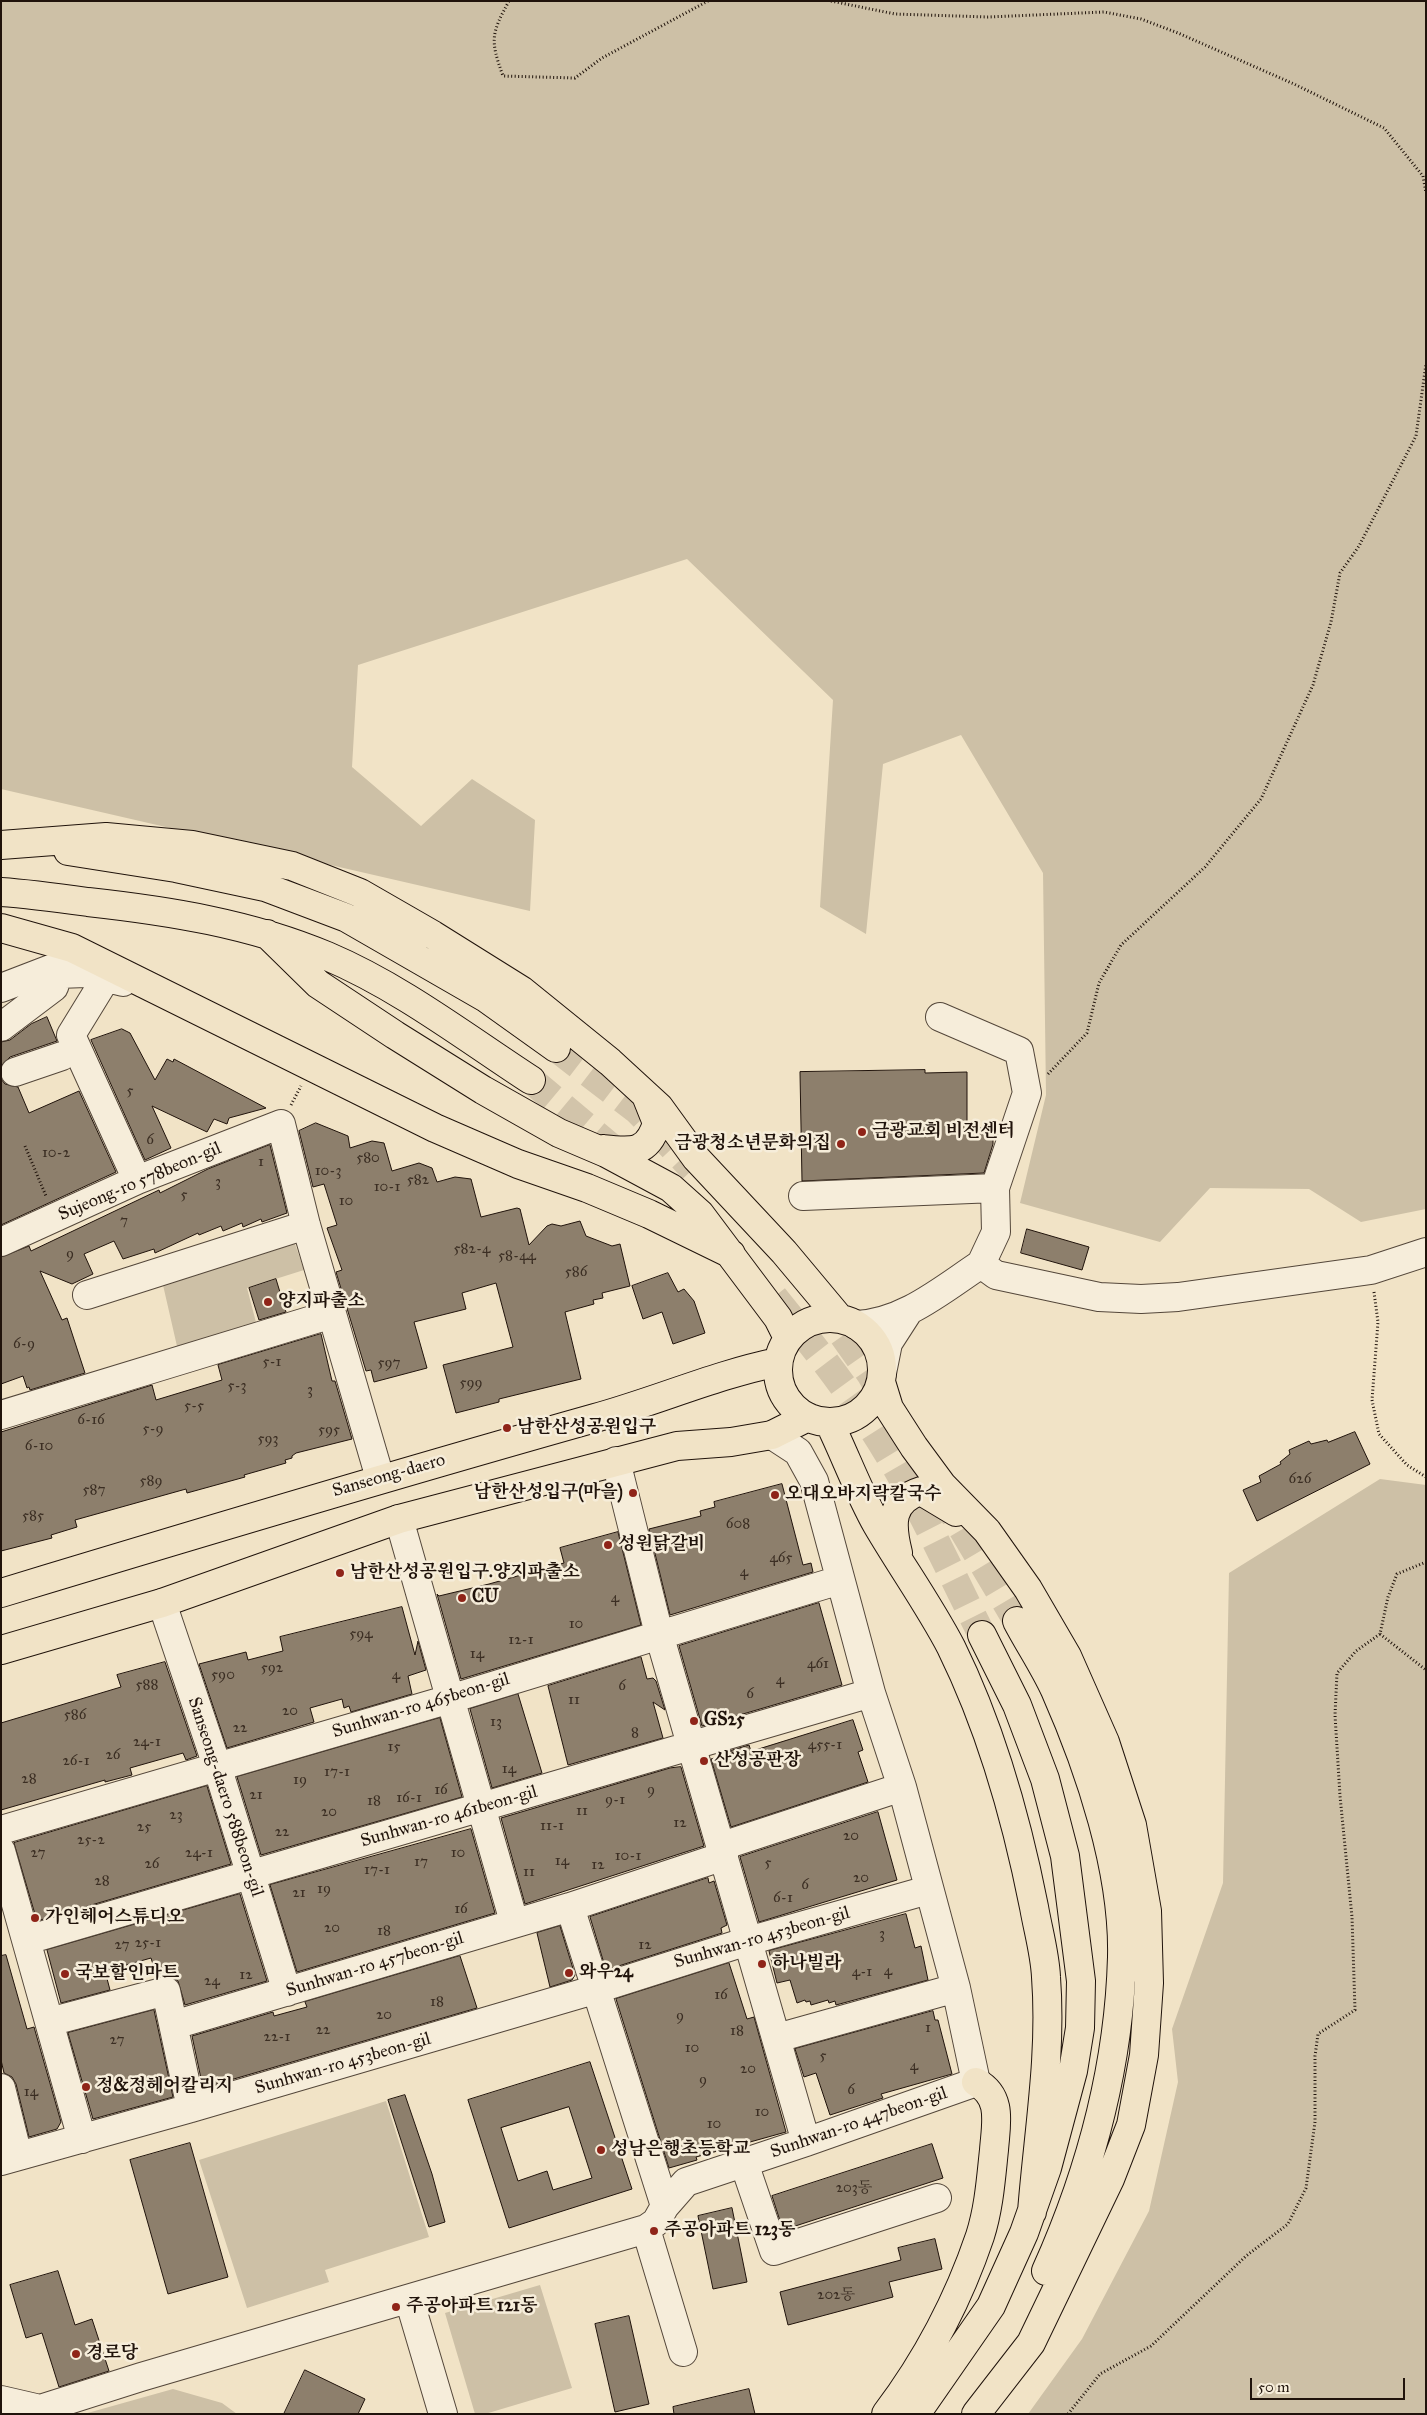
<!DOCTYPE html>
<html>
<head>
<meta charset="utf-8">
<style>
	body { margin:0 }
	#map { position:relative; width:1427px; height:2415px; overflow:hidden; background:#f1e3c6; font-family:"IM FELL Great Primer",serif }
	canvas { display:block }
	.frame { position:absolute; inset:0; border:2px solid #20130b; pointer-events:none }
	.scale { position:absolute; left:1250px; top:2378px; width:155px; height:22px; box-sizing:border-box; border:2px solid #20130b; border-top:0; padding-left:6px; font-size:15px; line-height:18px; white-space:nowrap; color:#20130b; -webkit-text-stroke:4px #f6edda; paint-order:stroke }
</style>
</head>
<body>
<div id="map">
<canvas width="1427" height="2415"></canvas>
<div class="frame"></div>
<div class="scale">50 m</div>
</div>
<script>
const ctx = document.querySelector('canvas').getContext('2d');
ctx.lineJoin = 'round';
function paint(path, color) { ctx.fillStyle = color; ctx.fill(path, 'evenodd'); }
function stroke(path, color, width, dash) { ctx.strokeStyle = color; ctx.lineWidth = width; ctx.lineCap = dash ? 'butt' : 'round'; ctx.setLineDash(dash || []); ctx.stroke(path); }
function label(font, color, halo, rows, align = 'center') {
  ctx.font = font + ' "IM FELL Great Primer","Noto Serif KR",serif'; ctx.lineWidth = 5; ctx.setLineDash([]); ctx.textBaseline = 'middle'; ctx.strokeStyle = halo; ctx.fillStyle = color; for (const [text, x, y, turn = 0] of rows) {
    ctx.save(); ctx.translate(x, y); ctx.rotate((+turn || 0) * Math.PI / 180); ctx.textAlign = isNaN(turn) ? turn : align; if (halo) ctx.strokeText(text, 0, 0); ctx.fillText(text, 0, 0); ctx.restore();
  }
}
paint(new Path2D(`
	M1,1H1426V1209L1361,1222L1309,1189L1210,1188L1160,1242L1020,1203L1046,1095L1043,873L961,735L883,764L866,934L820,907L833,700L687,559L358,665L352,767L421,826L472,779L535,820L530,911L1,789Z
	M295,1244L304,1270L247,1288L258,1330L179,1355L163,1285Z
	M1380,1479L1426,1485V2414H1028L1082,2339L1149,2211L1178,2082L1172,2029L1223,1883L1229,1573Z
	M386,2101L429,2237L325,2270L329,2282L247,2308L199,2160Z
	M540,2285L572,2388L485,2414H475L445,2313Z
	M173,2389L222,2403L237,2414H84Z`), '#cdc0a6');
const building = new Path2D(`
	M47,1017L57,1041L10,1057L1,1066V1042L10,1040L31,1024Z
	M122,1029L130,1033L155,1080L167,1059L173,1062L174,1059L266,1108L229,1118L227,1124L214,1119L207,1132L152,1106L171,1148L145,1160L91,1040Z
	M925,1070V1073L967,1072V1128H993V1144L984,1173L802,1181L800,1072Z
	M1,1079L5,1084L18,1087L29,1113L79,1091L116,1172L1,1225Z
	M316,1123L348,1136L350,1148L372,1141L384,1143L392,1171L419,1163L432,1168L437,1182L455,1177L471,1179L481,1217L517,1208L520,1209L529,1245L547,1226L552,1224L561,1226L580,1221L586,1236L612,1246L620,1244L630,1286L602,1293L603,1298L593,1300L594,1304L565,1312L581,1379L499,1399V1402L456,1413L443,1365L513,1347L496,1283L462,1293L466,1309L414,1322L427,1368L374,1382L371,1370L366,1371L336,1272L342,1270L327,1228L337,1225L324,1184L313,1187L299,1131Z
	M270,1145L287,1213L262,1222L261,1219L243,1227L242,1223L223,1231L221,1226L199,1235L198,1233L155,1253L154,1249L123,1259L114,1241L84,1254L93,1274L72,1284L40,1271L62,1320L67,1318L85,1373L30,1390L29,1387L27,1388L23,1376L1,1384V1257L29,1246L31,1251L159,1190L160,1193L208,1169Z
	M1027,1229L1089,1247L1082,1270L1021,1253Z
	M668,1273L678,1292L684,1289L694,1301L705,1333L673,1344L662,1312L643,1319L632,1286Z
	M276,1279L286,1312L259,1320L249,1288Z
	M321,1334L332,1381H335L352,1439L296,1453L292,1456V1458L285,1460L286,1463L244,1475L245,1477L187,1493L186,1489L75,1520L77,1527L51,1535L52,1538L1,1551V1432L152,1385L156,1400L222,1380L218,1365Z
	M1355,1432L1370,1464L1257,1521L1243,1490L1261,1482L1259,1476L1281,1464L1280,1462L1290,1454L1289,1450L1309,1441L1311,1444L1327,1440L1328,1442Z
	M782,1484L803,1565L811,1563L813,1572L670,1615L649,1529L701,1516L700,1511L715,1507L714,1502Z
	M618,1532L641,1625L461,1679L437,1594L439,1596L489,1584L564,1563L560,1548Z
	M819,1603L842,1685L702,1726L679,1646Z
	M402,1607L415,1655L418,1641L426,1670L408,1676L412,1694L351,1712L349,1706L344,1708L342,1699L310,1708L314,1722L227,1748L199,1664L246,1652L248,1660L283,1651L280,1637Z
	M641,1657L647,1679L653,1678L656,1681L665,1710L653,1702L663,1738L568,1765L548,1686Z
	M165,1662L197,1756L186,1760L183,1753L130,1768L132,1775L105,1782V1780L1,1810V1723L121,1687L117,1675Z
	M518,1694L542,1773L492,1788L470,1709Z
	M440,1718L462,1797L261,1855L237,1777Z
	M853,1720L863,1750L858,1752L868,1782L731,1827L711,1759L734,1753L729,1751L749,1745L751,1751Z
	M681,1767L704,1846L525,1904L501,1818L670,1768Z
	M207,1786L231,1864L37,1921L14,1843Z
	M878,1812L897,1880L759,1922L740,1857Z
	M471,1829L495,1913L297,1972L270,1885Z
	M708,1878L709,1883L714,1881L727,1925L721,1928L722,1933L606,1970L590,1917Z
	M240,1894L267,1981L185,2005L178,1981L170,1976L157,1977L151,1958L105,1971L110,1990L61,2003L47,1950Z
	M906,1914L915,1948L921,1946L928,1980L836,2005L835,2001L829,2003L828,2000L811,2005L810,2001L806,2002L805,2000L797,2003L790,1980L777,1983L769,1951Z
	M560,1926L575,1975L572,1980L550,1987L537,1933Z
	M6,1955L27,2029L34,2027L61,2122L57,2129L29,2137L16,2084L12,2077L4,2073L1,2060V1956Z
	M460,1956L477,2008L203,2088L192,2036L273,2012L274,2016L307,2007L305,2002Z
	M729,1963L747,2019L754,2017L786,2132L696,2157L697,2160L669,2168L616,1999Z
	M154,2010L173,2097L93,2119L68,2033Z
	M933,2011L935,2020H938L952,2074L881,2094L883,2098L830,2115L816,2073L804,2077L795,2049Z
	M590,2062L632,2189L509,2228L468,2100ZM569,2107L592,2178L553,2190L547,2171L518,2181L501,2128Z
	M405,2095L432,2174L445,2222L429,2227L388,2100Z
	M190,2143L228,2277L168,2294L130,2160Z
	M932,2144L943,2178L783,2230L772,2196Z
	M732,2208L747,2282L713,2289L698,2216Z
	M935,2239L942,2269L889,2282L893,2297L788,2325L780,2292L901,2260L898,2248Z
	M58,2271L75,2325L92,2319L109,2371L59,2387L42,2333L26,2338L10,2285Z
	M629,2316L649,2404L615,2412L595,2324Z
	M305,2370L365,2399L358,2414H284Z
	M749,2389L755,2414H674L673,2407Z`);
paint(building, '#8d7f6c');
stroke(building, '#20130b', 1);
stroke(new Path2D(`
	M556,1048L638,1111L693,1169
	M531,1080L624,1158
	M774,1297C812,1344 850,1392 882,1444C920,1505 950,1571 982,1635
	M819,1301L871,1375L888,1405
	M941,1493L1017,1621`), '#d2c4aa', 28, [28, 14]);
const minor = new Path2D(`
	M106,978L71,1035L137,1180
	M1,988L53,968L58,974
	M940,1017L1019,1051L1027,1093L995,1188L996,1232L981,1264
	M1,1027L54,987L58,974L86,973L123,982
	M15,1072L62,1056
	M803,1196L995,1188
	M1,1242L137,1180L281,1124L306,1225L380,1478
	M87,1295L306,1225
	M856,1325C904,1323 943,1289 981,1264L996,1275L1099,1297L1141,1299L1178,1297L1371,1270L1426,1252
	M882,1373L888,1343L908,1312
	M1,1415L332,1314
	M616,1461L659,1634L806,2142
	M399,1519L514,1922
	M162,1603L217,1766L287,1992
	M1,1830L450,1699L840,1580
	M722,1846L902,1787
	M1,1851L82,2139
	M570,1907L665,2206
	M27,1940L871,1693
	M49,2022L166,1991L191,2108
	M174,2025L570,1907L724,1856
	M777,2038L956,1988
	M1,2088L18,2156
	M1,2161L191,2108L597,1989L748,1941L928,1890
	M744,2163L774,2251L937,2198
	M646,2229L683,2352
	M409,2299L443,2414
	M1,2400L40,2409L141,2377L646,2229L656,2222L665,2206L686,2182L806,2142L976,2082L956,1988L902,1787L871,1693L814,1481L798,1452L772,1435`);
const major = new Path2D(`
	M1,845L106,837L192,845L292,866L360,893L433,935L521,990L610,1062L659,1107L696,1158L784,1252L840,1319
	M68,851L176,868L265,887L347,918L486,998L556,1048
	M1,892C30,894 59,898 88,902C170,911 251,924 327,956C400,987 465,1037 531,1080
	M1,928L72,948L435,1128L518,1164L587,1188L649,1214L731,1254
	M267,934L318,984L395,1035L483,1090L559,1133L606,1153L671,1188L700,1214L778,1318L788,1338
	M603,1149C632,1152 648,1154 657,1123L647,1098
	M778 1370a52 52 0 1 1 104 0a52 52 0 1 1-104 0Z
	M881,1382L889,1408L914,1447L942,1485L987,1531L1028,1589L1067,1656L1105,1742L1132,1825L1147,1911L1149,1983L1144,2055L1131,2125L1110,2179L1031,2343L976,2414
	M829,1422C845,1455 859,1493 877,1525C901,1566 929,1605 951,1647C990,1726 1017,1821 1034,1907C1038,1930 1045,1954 1046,1977C1052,2056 1038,2134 1032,2212
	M898,1553C891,1525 889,1501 921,1491L956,1512
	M1,1593C199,1533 396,1474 595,1418C657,1401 715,1375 778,1362
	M1017,1621C1029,1644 1044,1666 1055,1690C1090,1769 1124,1871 1122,1957C1119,2065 1090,2173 1046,2271
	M1,1650L162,1603L399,1519L677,1446L731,1442L772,1435L808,1417
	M886,2414C926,2361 959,2298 980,2236C989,2208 991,2178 994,2150C996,2123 1003,2097 976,2082
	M916,2414L991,2306L1024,2233L1047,2168L1073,2071L1080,2028L1081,1981L1065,1856L1045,1779L1017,1705L982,1635`);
stroke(minor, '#54473a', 30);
stroke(major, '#20130b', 30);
stroke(new Path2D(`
	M509,1C491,34 490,40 503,76L575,78L602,58L708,1
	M831,1L895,14L988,17L1104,12L1141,19L1178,33L1294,84L1384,128L1423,176L1426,193
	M1048,1074L1087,1033L1099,983L1121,945L1205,867L1261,799L1313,685L1331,622L1340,573L1359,546L1416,436L1426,364
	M291,1105L301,1086
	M25,1146L46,1196
	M1374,1292L1378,1322L1372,1400L1379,1434L1407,1465L1426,1477
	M1380,1634L1426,1670
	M1068,2414L1100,2374L1151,2346L1246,2256L1288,2224L1306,2188L1315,2122V2056L1318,2034L1355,2010L1352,1917L1340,1796L1335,1715L1337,1673L1356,1651L1380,1634L1388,1597L1397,1574L1426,1562`), '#20130b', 3, [1, 2.5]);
stroke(minor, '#f6edda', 28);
stroke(major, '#f1e3c6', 28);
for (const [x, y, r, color] of [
	[862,1132,5,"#8f2418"],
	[841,1144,5,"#8f2418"],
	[268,1302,5,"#8f2418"],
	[507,1428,5,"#8f2418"],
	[633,1493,5,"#8f2418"],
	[775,1495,5,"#8f2418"],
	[608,1545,5,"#8f2418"],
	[340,1573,5,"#8f2418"],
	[462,1598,5,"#8f2418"],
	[694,1721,5,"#8f2418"],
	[704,1761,5,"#8f2418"],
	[35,1918,5,"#8f2418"],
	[762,1964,5,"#8f2418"],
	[569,1973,5,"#8f2418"],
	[65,1974,5,"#8f2418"],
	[86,2087,5,"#8f2418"],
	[601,2150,5,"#8f2418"],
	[654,2231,5,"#8f2418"],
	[396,2307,5,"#8f2418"],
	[76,2354,5,"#8f2418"]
]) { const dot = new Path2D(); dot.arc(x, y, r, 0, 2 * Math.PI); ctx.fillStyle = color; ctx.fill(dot); stroke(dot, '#f6edda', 2); }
label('15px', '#3b2e23', null, [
	["5",130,1091],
	["6",150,1140],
	["10-2",56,1153],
	["580",368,1158],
	["1",261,1162],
	["10-3",328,1171],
	["582",418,1180],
	["3",218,1182],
	["10-1",387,1187],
	["5",184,1195],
	["10",346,1201],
	["7",124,1221],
	["582-4",472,1249],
	["9",70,1254],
	["58-44",517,1256],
	["586",576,1272],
	["6-9",24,1344],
	["5-1",272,1362],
	["597",389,1363],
	["599",471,1383],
	["5-3",237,1386],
	["3",310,1390],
	["5-5",194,1406],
	["6-16",91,1420],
	["5-9",153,1429],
	["595",329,1430],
	["593",268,1439],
	["6-10",39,1446],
	["626",1300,1479],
	["589",151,1481],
	["587",94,1490],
	["585",33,1516],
	["608",738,1524],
	["465",781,1558],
	["4",744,1572],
	["4",615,1598],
	["10",576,1624],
	["594",361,1634],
	["12-1",521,1640],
	["14",477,1654],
	["461",818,1664],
	["592",272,1668],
	["590",223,1675],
	["4",396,1675],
	["4",780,1680],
	["588",147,1685],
	["6",622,1686],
	["6",750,1694],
	["11",574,1700],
	["20",290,1711],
	["586",75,1715],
	["13",496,1722],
	["22",240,1728],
	["8",635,1733],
	["24-1",147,1742],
	["455-1",825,1745],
	["15",394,1747],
	["26",113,1755],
	["26-1",76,1761],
	["14",509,1769],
	["17-1",337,1772],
	["28",29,1779],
	["19",300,1780],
	["16",441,1790],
	["9",651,1790],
	["21",256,1795],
	["16-1",409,1798],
	["9-1",615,1800],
	["18",374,1801],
	["11",582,1811],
	["20",329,1812],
	["23",176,1815],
	["12",680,1823],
	["11-1",552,1826],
	["25",144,1827],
	["22",282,1832],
	["20",851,1836],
	["25-2",91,1840],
	["27",38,1853],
	["24-1",199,1853],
	["10",458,1853],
	["10-1",628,1856],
	["14",562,1861],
	["17",421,1862],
	["5",768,1863],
	["26",152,1864],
	["12",598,1865],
	["17-1",377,1870],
	["11",529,1872],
	["20",861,1878],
	["28",102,1881],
	["6",805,1885],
	["19",324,1889],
	["21",299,1893],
	["6-1",783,1898],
	["16",461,1909],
	["20",332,1928],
	["18",384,1931],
	["3",882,1934],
	["25-1",148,1943],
	["27",122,1945],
	["12",645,1945],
	["4",888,1971],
	["4-1",862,1972],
	["12",246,1975],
	["24",212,1981],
	["16",721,1995],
	["18",437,2002],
	["20",384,2015],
	["9",680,2016],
	["1",928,2028],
	["22",323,2030],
	["18",737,2031],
	["22-1",277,2037],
	["27",117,2040],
	["10",692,2048],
	["5",823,2056],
	["4",914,2066],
	["20",748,2069],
	["9",703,2080],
	["6",851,2090],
	["14",31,2092],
	["10",762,2112],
	["10",714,2124],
	["203동",854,2188],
	["202동",836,2295]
]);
label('bold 18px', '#20130b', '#f6edda', [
	["금광교회 비전센터",872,1132],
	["금광청소년문화의집",831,1144,"right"],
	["양지파출소",278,1302],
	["남한산성공원입구",517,1428],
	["남한산성입구(마을)",623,1493,"right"],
	["오대오바지락칼국수",785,1495],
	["성원닭갈비",618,1545],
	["남한산성공원입구.양지파출소",350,1573],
	["CU",472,1598],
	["GS25",704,1721],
	["산성공판장",714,1761],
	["가인헤어스튜디오",45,1918],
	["하나빌라",772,1964],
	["와우24",579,1973],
	["국보할인마트",75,1974],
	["정&정헤어칼리지",96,2087],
	["성남은행초등학교",611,2150],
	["주공아파트 123동",664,2231],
	["주공아파트 121동",406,2307],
	["경로당",86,2354]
], 'left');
label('18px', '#20130b', '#f6edda', [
	["Sujeong-ro 578beon-gil",140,1182,-23],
	["Sanseong-daero",389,1476,-16],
	["Sunhwan-ro 465beon-gil",421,1706,-17],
	["Sanseong-daero 588beon-gil",225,1797,72],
	["Sunhwan-ro 461beon-gil",449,1817,-16],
	["Sunhwan-ro 453beon-gil",762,1938,-16],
	["Sunhwan-ro 457beon-gil",375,1965,-17],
	["Sunhwan-ro 453beon-gil",343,2064,-16],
	["Sunhwan-ro 447beon-gil",859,2123,-19]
]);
</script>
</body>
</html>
